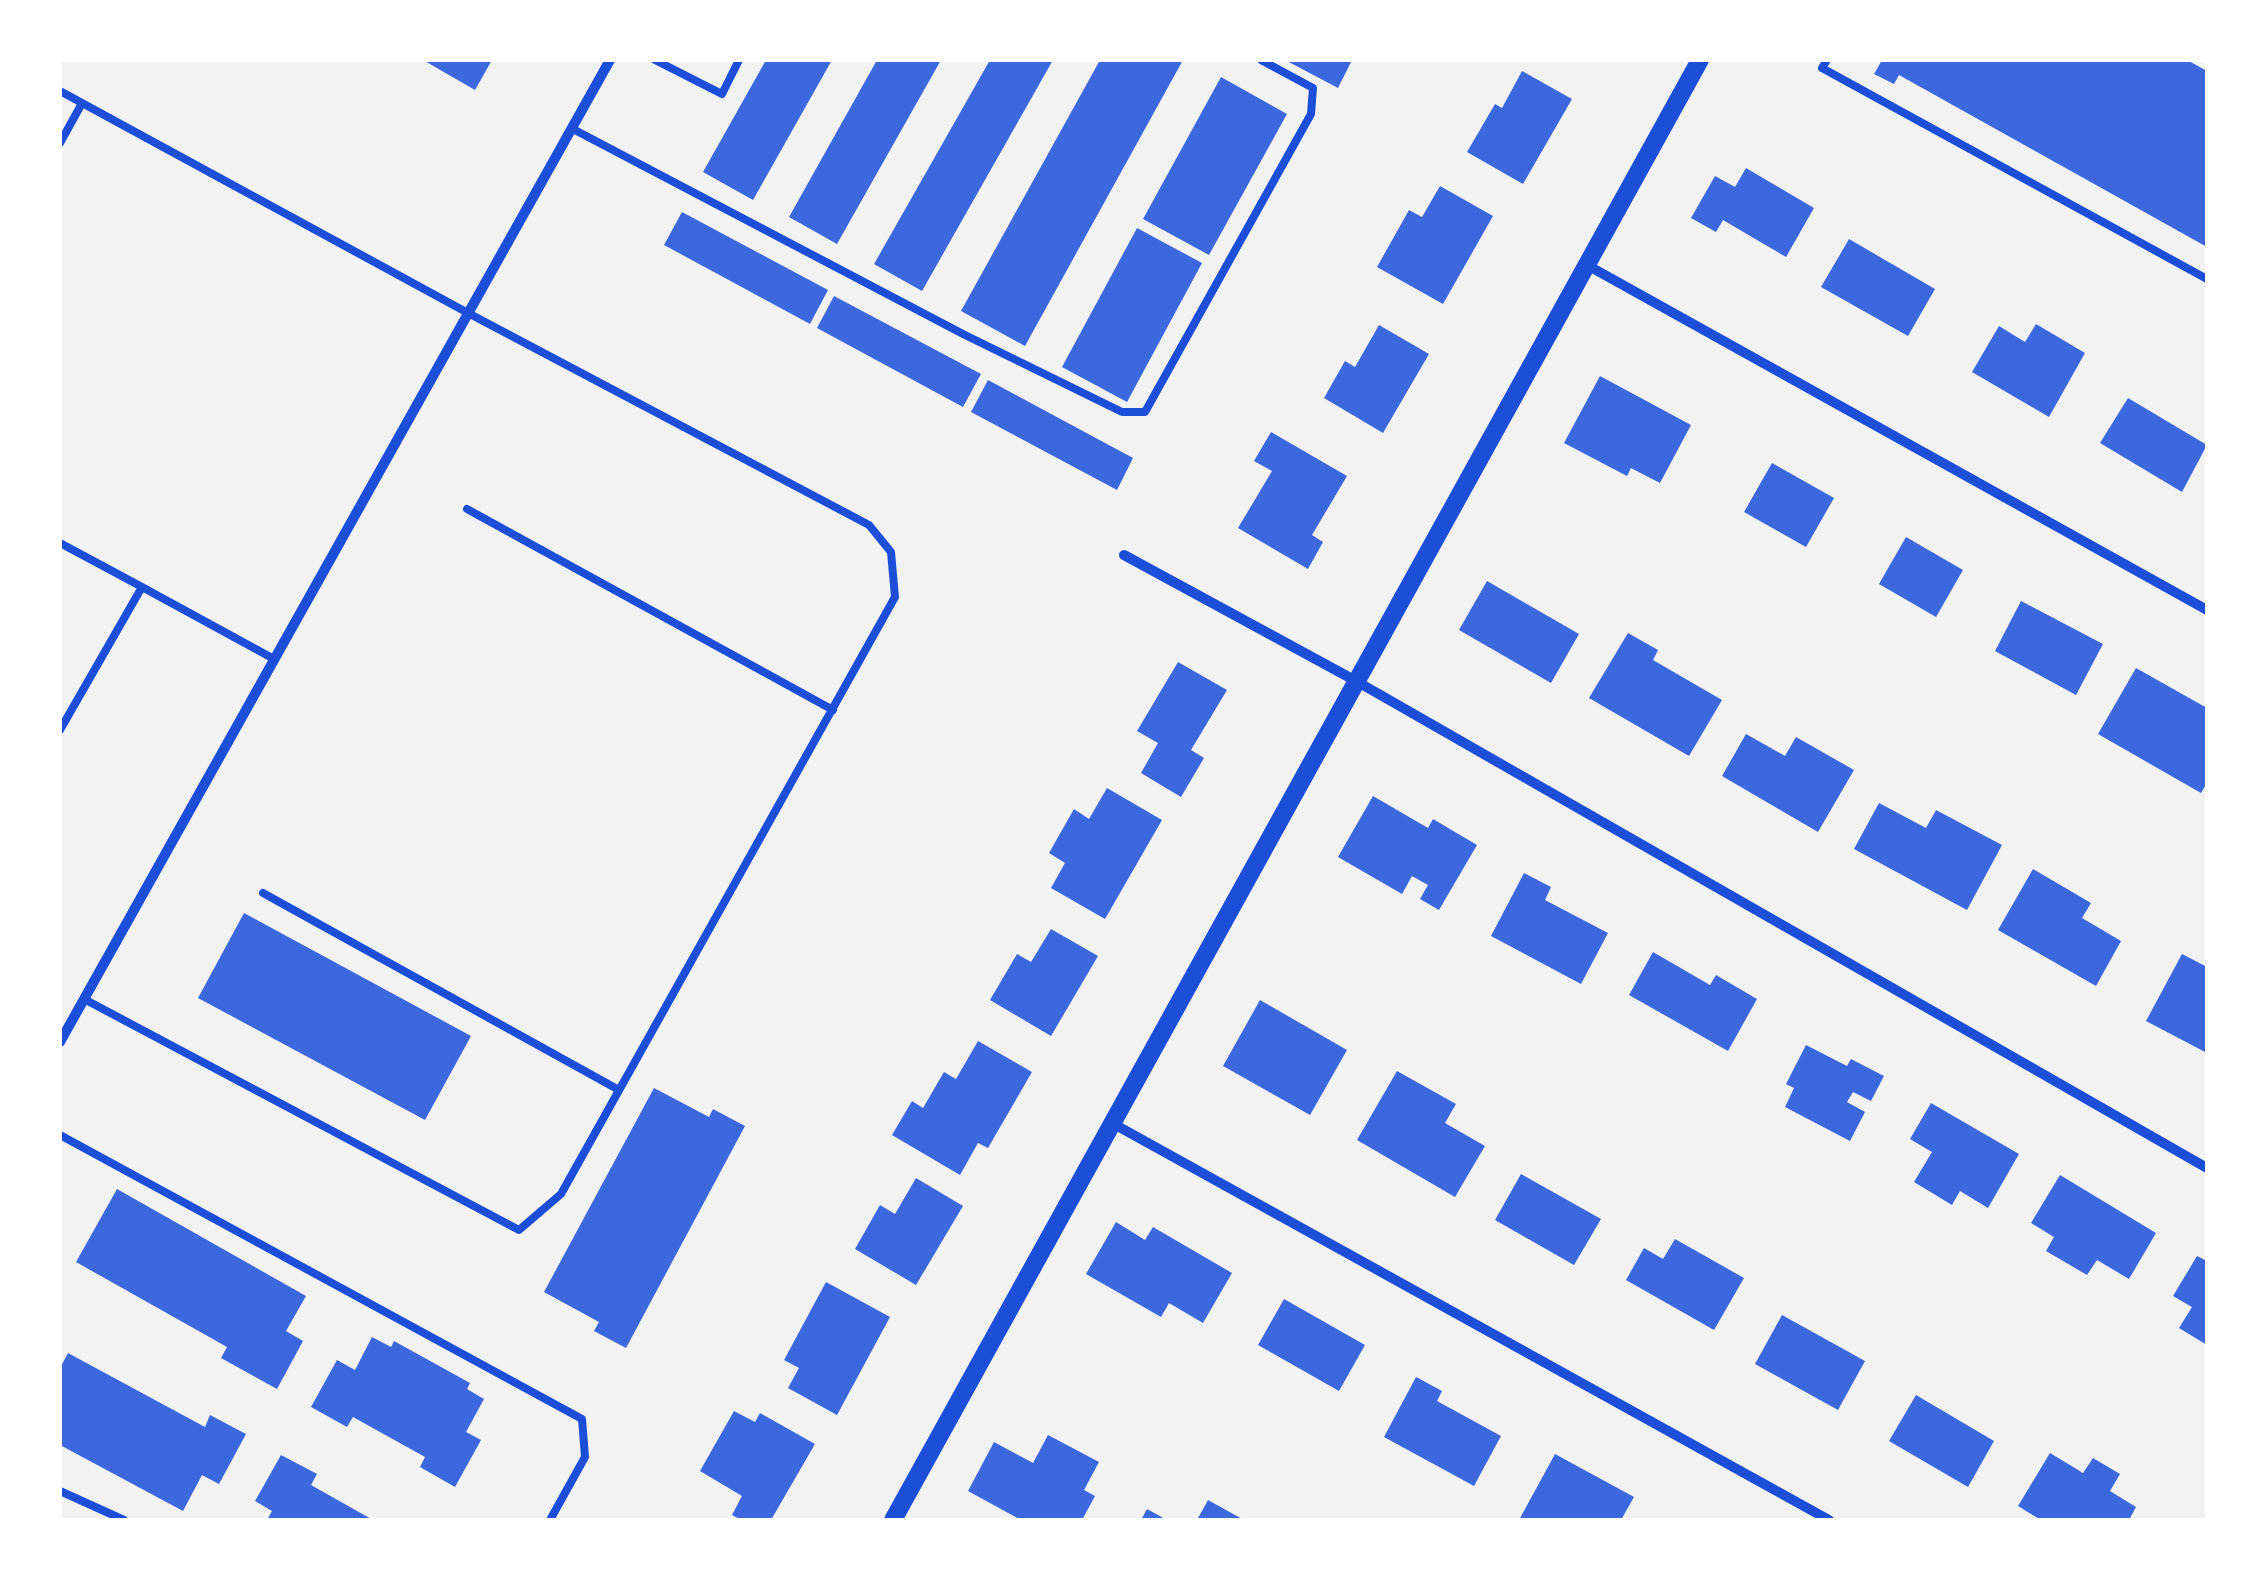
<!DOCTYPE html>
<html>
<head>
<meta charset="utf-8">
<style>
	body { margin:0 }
	#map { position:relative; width:2267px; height:1580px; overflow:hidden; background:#f2f2f2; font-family:"Public Sans",sans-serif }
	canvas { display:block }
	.frame { position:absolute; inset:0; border:62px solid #fff; pointer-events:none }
</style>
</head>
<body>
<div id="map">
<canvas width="2267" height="1580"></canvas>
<div class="frame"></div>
</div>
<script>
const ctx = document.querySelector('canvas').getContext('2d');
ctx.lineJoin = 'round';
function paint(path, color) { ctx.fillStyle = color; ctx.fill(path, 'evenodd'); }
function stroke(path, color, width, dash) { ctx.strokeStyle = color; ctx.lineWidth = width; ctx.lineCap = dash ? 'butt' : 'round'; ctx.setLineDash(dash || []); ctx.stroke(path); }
paint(new Path2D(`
	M423,60H492L475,90Z
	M766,60H832L753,200L703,172Z
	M877,60H941L837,244L789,217Z
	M990,60H1053L922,291L874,264Z
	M1100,60H1183L1025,346L961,311Z
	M1285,60H1352L1338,88Z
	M1882,60H2187L2207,71V247L1899,75L1894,84L1874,74Z
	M1522,71L1572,99L1523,184L1467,152L1495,104L1502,108Z
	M1221,77L1287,114L1209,255L1143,219Z
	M1746,168L1814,208L1786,257L1723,220L1716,232L1691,218L1715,176L1735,187Z
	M1440,186L1493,216L1443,304L1377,267L1409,210L1422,217Z
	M682,212L828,290L810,324L664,245Z
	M1137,228L1202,263L1127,402L1062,367Z
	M1849,239L1935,289L1908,336L1821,287Z
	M834,296L981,374L963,407L817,328Z
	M2036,324L2085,353L2049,417L1972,372L1999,326L2025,342Z
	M1379,325L1429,354L1383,433L1324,398L1345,361L1355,367Z
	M1600,376L1691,425L1660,483L1631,468L1627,476L1564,443Z
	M988,380L1133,458L1117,490L971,412Z
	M2128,398L2207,445L2182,492L2100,443Z
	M1271,432L1347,476L1312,535L1323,542L1308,569L1238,528L1272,471L1254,461Z
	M1772,463L1834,498L1806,547L1744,512Z
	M1906,537L1963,570L1936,617L1879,584Z
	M1487,581L1579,634L1551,683L1459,630Z
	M2021,601L2103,644L2076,695L1995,651Z
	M1628,633L1658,650L1653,660L1722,700L1689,756L1589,698Z
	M1178,662L1227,690L1191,750L1204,758L1181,797L1141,773L1158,743L1137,731Z
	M2136,668L2207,708V783L2201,793L2098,734Z
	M1746,734L1785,756L1796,737L1854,770L1818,832L1722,776Z
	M1107,788L1162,820L1105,919L1051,888L1065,863L1049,853L1074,809L1089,819Z
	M1373,796L1428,828L1433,819L1477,845L1439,910L1420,899L1428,885L1412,876L1402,894L1338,857Z
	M1879,803L1926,828L1936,810L2002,845L1967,910L1854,849Z
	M2033,869L2091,903L2082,918L2121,941L2096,986L1998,930Z
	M1524,873L1551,887L1545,900L1608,933L1581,984L1491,936Z
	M244,913L471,1036L425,1120L198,998Z
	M1051,929L1098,956L1051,1036L990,1000L1017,954L1031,962Z
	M1653,952L1710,985L1716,975L1757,999L1728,1051L1629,995Z
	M2182,954L2207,967V1053L2146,1021Z
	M1260,1000L1347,1050L1310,1115L1223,1066Z
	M978,1041L1032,1072L988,1148L978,1143L960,1175L892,1135L912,1101L923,1108L944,1072L956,1079Z
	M1806,1045L1847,1066L1851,1059L1884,1076L1871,1101L1853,1092L1847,1102L1865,1112L1850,1141L1785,1107L1794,1088L1786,1084Z
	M1397,1071L1456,1104L1445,1123L1485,1146L1455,1197L1357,1140Z
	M654,1088L709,1117L713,1109L745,1126L626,1348L594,1331L599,1322L544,1292Z
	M1931,1103L2019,1154L1988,1208L1960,1191L1952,1205L1914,1182L1932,1152L1910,1139Z
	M1521,1174L1601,1219L1574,1265L1495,1220Z
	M2060,1175L2156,1233L2129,1279L2097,1260L2087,1275L2046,1251L2054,1237L2031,1223Z
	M916,1178L963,1206L916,1285L855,1249L880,1205L895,1214Z
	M117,1189L306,1296L286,1331L303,1341L277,1389L221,1358L227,1347L76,1262Z
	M1116,1222L1145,1240L1153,1227L1232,1273L1203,1323L1169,1303L1161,1317L1086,1274Z
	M1675,1239L1744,1278L1714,1330L1626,1280L1644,1248L1663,1259Z
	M2197,1256L2207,1261V1345L2179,1328L2192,1307L2173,1296Z
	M826,1282L890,1317L837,1415L788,1388L799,1368L784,1360Z
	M1284,1299L1365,1345L1339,1391L1258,1345Z
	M1782,1315L1865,1361L1838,1410L1755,1364Z
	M372,1337L391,1347L394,1341L470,1383L467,1389L484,1399L466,1432L481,1440L455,1487L420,1467L425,1457L353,1417L347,1427L311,1407L337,1360L355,1370Z
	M68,1353L205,1427L210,1415L246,1434L219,1484L202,1475L183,1511L60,1445V1368Z
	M1416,1377L1442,1391L1437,1401L1501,1436L1474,1486L1384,1437Z
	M1916,1395L1994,1441L1968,1487L1889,1441Z
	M734,1411L755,1422L760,1413L815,1444L771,1520H741L732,1515L742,1496L700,1471Z
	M1048,1435L1099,1462L1084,1490L1095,1496L1082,1520H1021L968,1491L994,1442L1033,1463Z
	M2050,1453L2083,1473L2093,1458L2120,1474L2110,1491L2136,1507L2129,1520H2041L2018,1506Z
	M1555,1454L1634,1497L1621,1520H1519Z
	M281,1455L317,1474L311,1485L373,1520H267L272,1511L255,1501Z
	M1208,1500L1244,1520H1197Z
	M1147,1509L1167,1520H1141Z`), '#3d67dc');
stroke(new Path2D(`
	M655,60L722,94L739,60
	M1827,60L1822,68L2207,279
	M60,91L468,313L869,525L891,552L895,597L561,1194L519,1230L84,999
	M571,128L963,334L1122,412H1145L1311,114L1313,88L1261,60
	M60,143L81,105
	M467,509L833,710
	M60,543L142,587
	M60,730L142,587L274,659
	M263,893L619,1090
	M60,1135L582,1419L585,1457L550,1520
	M60,1491L124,1520`), '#1d4ed8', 8);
stroke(new Path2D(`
	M1587,265L2207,610
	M1124,555L1356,681L2207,1168
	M60,1042L610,60
	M1112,1123L1829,1520`), '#1d4ed8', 10);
stroke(new Path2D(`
	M893,1520L1700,60`), '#1d4ed8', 18);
</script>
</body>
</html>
